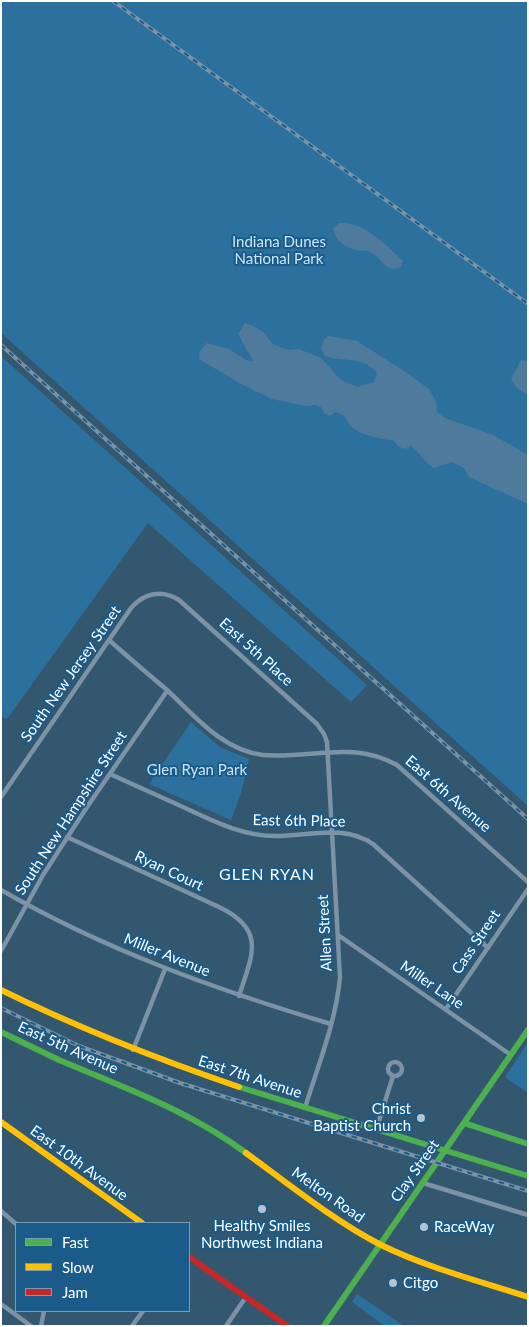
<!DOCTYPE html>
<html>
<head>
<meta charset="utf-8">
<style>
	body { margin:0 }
	#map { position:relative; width:529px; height:1327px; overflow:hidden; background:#345770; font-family:Lato,sans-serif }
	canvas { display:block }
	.frame { position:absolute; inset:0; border:2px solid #fff; pointer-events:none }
	.legend { position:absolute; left:15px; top:1222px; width:175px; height:90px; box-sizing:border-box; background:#1b5b89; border:1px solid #769db8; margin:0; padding:6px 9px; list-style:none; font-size:15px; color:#fff }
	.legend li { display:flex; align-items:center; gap:10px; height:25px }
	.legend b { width:25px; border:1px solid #769db8 }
</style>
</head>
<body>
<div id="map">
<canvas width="529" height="1327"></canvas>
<div class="frame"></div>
<ul class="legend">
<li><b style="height:6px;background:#4caf50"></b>Fast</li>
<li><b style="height:6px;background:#ffc107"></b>Slow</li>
<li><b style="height:6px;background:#c62828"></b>Jam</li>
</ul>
</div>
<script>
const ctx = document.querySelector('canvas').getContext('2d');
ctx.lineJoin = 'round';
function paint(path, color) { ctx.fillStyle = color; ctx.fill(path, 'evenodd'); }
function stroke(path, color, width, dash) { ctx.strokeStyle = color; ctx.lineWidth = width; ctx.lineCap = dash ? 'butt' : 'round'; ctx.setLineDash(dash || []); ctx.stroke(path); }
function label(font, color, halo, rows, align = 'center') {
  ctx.font = font + ' Lato,sans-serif'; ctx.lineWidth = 4; ctx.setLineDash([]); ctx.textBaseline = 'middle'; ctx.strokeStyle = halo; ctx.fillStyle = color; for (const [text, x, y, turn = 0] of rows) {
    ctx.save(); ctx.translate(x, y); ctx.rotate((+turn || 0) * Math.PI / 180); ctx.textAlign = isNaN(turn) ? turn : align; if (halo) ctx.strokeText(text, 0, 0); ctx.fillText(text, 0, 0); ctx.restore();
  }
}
paint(new Path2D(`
	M1,1H528V806L1,333Z
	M1,356L367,685L351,702L148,523L7,719L1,716Z
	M191,722L220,747L249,759L242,790L231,820L149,784Z
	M528,1042V1093L505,1077Z
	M357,1294L404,1326H385L352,1302Z`), '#2c709e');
paint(new Path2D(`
	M339,223C343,223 348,223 351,224C368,227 391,249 403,261L401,267C385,274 382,257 369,251C366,250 361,251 357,250C346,248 335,241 333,229Z
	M245,323L253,326L262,331L273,344L288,350L299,349L321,358L341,380L358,387L374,382L377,373C364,356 343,362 325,356L321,348L324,340L328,336L357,341L404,371L429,389L436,401L437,412L445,418L493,435L528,455V504L469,477L464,468L452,462L434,468C422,461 420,452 410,445L406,449L399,447L393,440C382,440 357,434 350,425C343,416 349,418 336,412L330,416L324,413L321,407L315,405L306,406L272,399L241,384L199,359L200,351L207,343L229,349L246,360L253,361L238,334Z
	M521,360L528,361V395L517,388L511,379Z`), '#4e7b9b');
stroke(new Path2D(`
	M109,640C128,657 148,674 167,690C194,715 223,751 263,755C311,759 352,740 397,765L528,882
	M110,774C134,785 159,796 183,807C213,821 242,836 276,836C309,836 344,824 373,844L488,948
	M1,797L131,608C144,593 162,589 179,600L317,724L324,734L327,742L340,977C336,1022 318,1065 305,1108
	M67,837L219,907C267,930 252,955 239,996
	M1,890C105,950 217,990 331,1024
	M338,935L511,1055
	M1,951L43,875L87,807L167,691
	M446,1009L528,889
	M133,1050L165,969
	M388 1069a7 7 0 1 1 14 0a7 7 0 1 1-14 0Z
	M376,1130L393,1076
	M423,1183L528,1215
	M1,1211L16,1224
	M1,1304L31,1326
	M41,1326L44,1311
	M132,1326L143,1311
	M226,1326L246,1297`), '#7b93a5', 4.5);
stroke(new Path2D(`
	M1,1032C20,1041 40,1051 59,1060C123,1087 190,1111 246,1153
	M239,1087L528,1176
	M464,1123L528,1144
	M324,1326L528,1030`), '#4caf50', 6);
stroke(new Path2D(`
	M1,990C78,1028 157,1059 239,1087
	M1,1122L142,1223
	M246,1153C290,1185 333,1220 381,1245C428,1268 479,1281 528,1297`), '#ffc107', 6);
stroke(new Path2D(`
	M189,1257L287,1326`), '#c62828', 6);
const rail = new Path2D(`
	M113,1L528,304
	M1,345L528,819
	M1,1008L79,1046L180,1083L528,1191`);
stroke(rail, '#7c93a4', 4);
stroke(rail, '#1b5b89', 2, [5.5]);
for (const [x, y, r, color] of [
	[421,1118,5,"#b8c4cd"],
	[262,1209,5,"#b8c4cd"],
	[424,1227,5,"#b8c4cd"],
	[393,1283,5,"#b8c4cd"]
]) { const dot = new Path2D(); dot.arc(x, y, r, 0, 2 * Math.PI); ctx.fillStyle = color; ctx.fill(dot); stroke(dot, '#1b5b89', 2); }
label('15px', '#cbe6f9', '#1b5b89', [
	["Indiana Dunes",279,242],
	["National Park",279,259],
	["Glen Ryan Park",197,770]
]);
label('15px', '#fff', '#1b5b89', [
	["East 5th Place",256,652,42],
	["South New Jersey Street",71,674,-55],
	["East 6th Avenue",448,794,41],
	["South New Hampshire Street",71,813,-57],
	["East 6th Place",299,821,1],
	["Ryan Court",169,871,25],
	["Allen Street",325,933,-93],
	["Cass Street",476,942,-56],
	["Miller Avenue",167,955,22],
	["Miller Lane",432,985,34],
	["East 5th Avenue",68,1048,24],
	["East 7th Avenue",250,1077,18],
	["East 10th Avenue",79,1163,36],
	["Clay Street",415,1171,-55],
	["Melton Road",328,1195,35]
]);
label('15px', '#fff', '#1b5b89', [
	["Christ",411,1109,"right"],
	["Baptist Church",411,1126,"right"],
	["Healthy Smiles",262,1226,"center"],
	["Northwest Indiana",262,1243,"center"],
	["RaceWay",434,1227],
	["Citgo",403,1283]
], 'left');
ctx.letterSpacing = '1px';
label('16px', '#fff', '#1b5b89', [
	["GLEN RYAN",267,875]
]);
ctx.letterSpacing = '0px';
</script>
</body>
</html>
